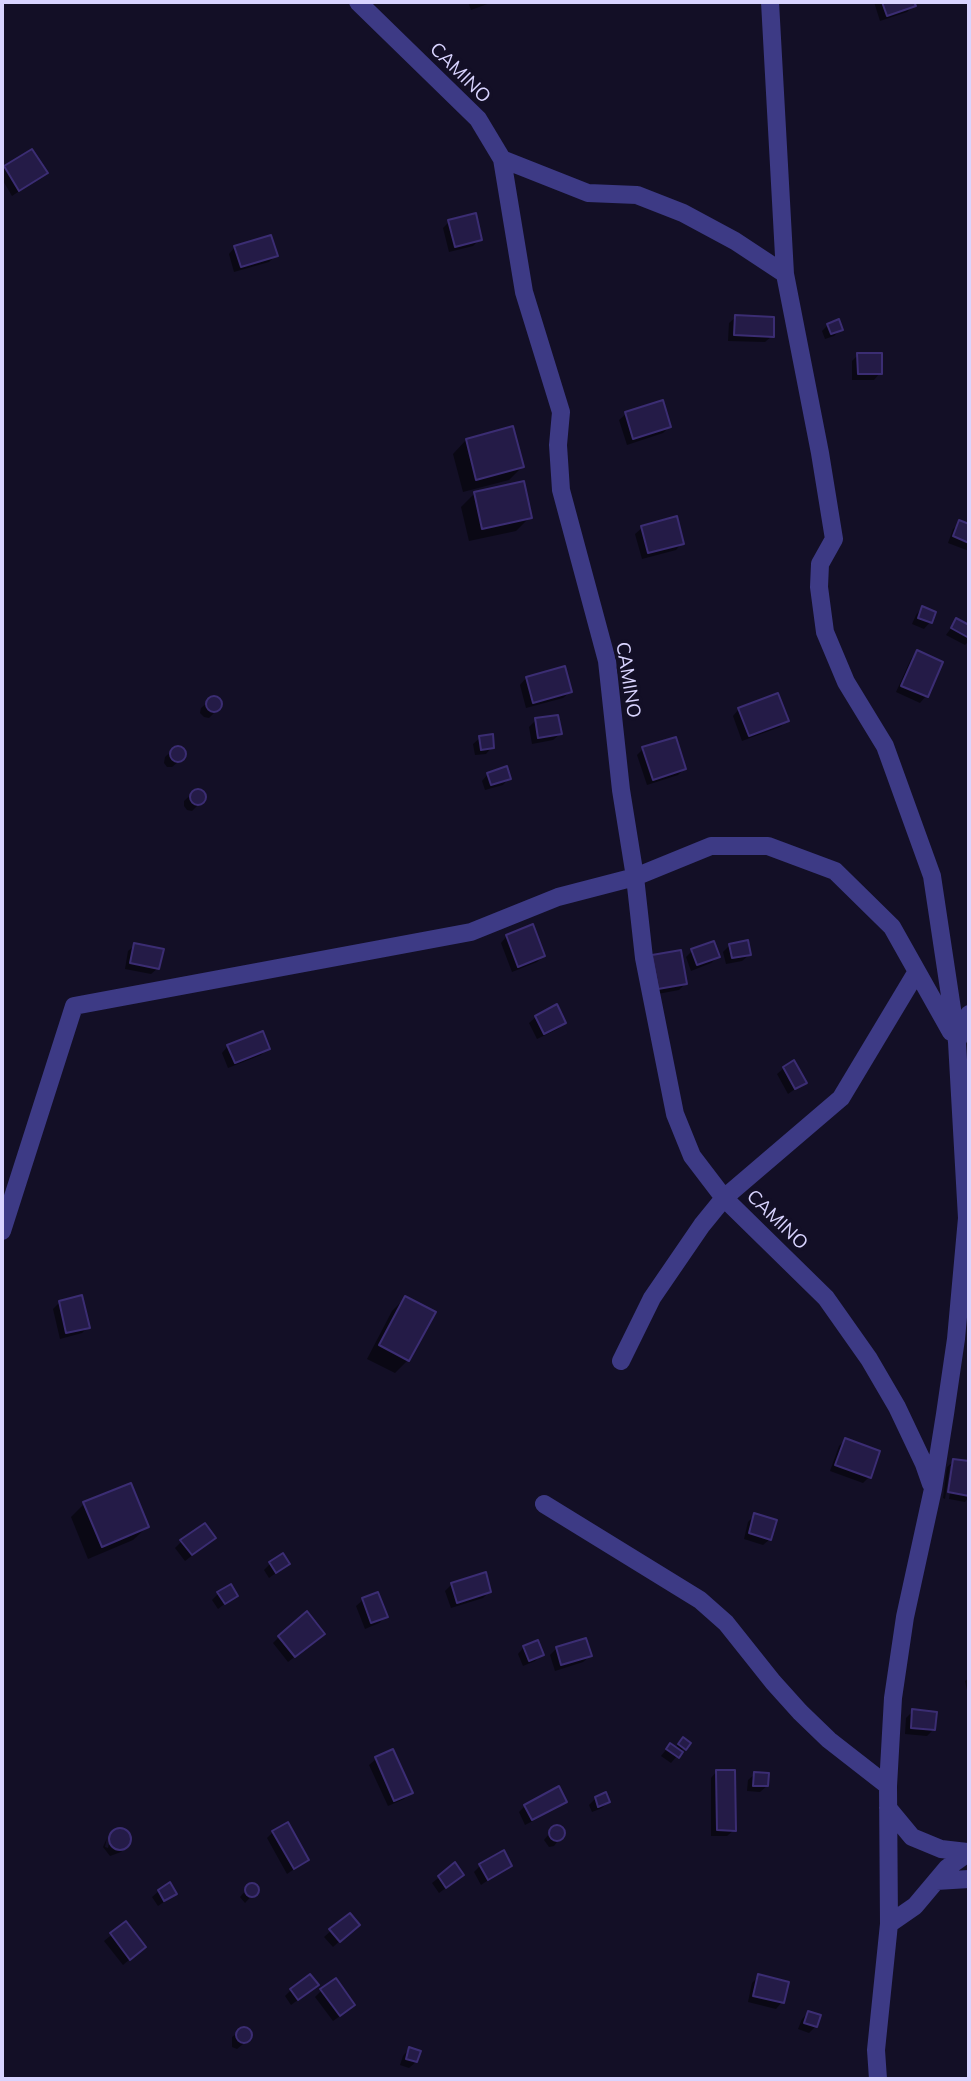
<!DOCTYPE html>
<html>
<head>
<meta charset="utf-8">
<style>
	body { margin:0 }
	#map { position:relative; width:971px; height:2081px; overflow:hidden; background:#130f26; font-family:Mulish,sans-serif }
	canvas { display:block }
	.frame { position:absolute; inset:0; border:4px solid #d9d4ff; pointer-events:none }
</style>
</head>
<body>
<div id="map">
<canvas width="971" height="2081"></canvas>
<div class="frame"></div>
</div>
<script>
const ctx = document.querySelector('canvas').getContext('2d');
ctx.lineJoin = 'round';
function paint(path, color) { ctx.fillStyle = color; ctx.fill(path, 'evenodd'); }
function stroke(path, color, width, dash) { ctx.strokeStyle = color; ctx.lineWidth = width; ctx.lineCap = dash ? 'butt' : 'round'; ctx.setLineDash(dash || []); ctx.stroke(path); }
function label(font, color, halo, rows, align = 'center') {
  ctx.font = font + ' Mulish,sans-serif'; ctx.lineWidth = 7; ctx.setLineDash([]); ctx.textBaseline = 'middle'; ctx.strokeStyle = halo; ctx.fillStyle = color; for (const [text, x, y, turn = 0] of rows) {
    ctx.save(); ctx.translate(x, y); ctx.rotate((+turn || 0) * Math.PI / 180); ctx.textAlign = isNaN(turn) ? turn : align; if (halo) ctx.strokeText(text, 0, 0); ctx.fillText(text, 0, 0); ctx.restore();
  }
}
paint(new Path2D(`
	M468,2H493L471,10Z
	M874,2H912L914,5L907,12L880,21Z
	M5,168L46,173L12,196L2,179V171Z
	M449,222L480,239L473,246L449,252L443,228Z
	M235,247L276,255L269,262L234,272L229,254Z
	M736,317L772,336L765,342L728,341L729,323Z
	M828,325L841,329L834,336L825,339L822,331Z
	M858,355L880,373L874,380H852V361Z
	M626,414L669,427L663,433L627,445L619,420Z
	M466,440L522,467L509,480L463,492L453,454Z
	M522,483L530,517L516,531L469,541L461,507L474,494Z
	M960,523L969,526V551L948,543L953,529Z
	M642,528L682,543L676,550L642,559L635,534Z
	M922,608L930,622L924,629L912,624L916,615Z
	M957,620L969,627V641L965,645L946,635Z
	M917,652L926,696L920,703L896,692L911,659Z
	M526,678L570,692L563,698L526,708L520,685Z
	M213,698H217L221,702L220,707L209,718L204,717L200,713L201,708Z
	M739,709L787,721L780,727L742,741L733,716Z
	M536,720L560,734L553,740L532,744L529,727Z
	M480,738L492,747L486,754L475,755L473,744Z
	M176,747L181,748L184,751V757L172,767H167L164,763L165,757Z
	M643,749L684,769L678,775L647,785L637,755Z
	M488,774L509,778L503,785L485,790L482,781Z
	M196,790L201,791L204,795L203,800L192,811L187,810L184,806V801Z
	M507,936L543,956L537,962L512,972L501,943Z
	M135,945L158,968L151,974L125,969L128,951Z
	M730,945L749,955L742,961L726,964L723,952Z
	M692,951L718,957L711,963L691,971L686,957Z
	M646,964L685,984L679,990L652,995Z
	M536,1017L564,1023L558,1029L537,1039L529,1023Z
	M228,1046L268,1048L261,1055L228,1068L222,1053Z
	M784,1068L805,1082L788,1094L777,1074Z
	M405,1298L408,1360L395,1373L367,1359L392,1311Z
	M60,1302L88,1327L82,1333L60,1339L53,1309Z
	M845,1440L869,1477L863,1483L830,1471L839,1446Z
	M954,1461L969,1463V1497L965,1502L949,1499L954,1466H950L945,1499L943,1498L947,1467Z
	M84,1504L147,1527L133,1540L88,1559L71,1517Z
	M755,1515L770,1539L763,1545L744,1539L748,1522Z
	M181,1542L207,1544L185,1561L175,1548Z
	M270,1564H288L269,1578L264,1570Z
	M452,1584L489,1592L483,1598L451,1608L445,1591Z
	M218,1594L236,1595L218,1609L212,1600Z
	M363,1600L386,1617L379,1623L365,1629L356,1606Z
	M279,1637L316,1640L288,1662L273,1643Z
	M524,1647L542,1654L535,1661L523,1666L518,1654Z
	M557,1648L590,1656L583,1662L555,1671L550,1655Z
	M969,1678V1699L965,1681Z
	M913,1711L933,1730L927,1736L905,1734L906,1718Z
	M683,1739L688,1743L671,1763L661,1756L670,1745L675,1748Z
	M392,1751L411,1792L404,1799L388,1806L369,1765L376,1759Z
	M717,1771L734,1830L727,1836H711V1778Z
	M755,1774L767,1786L760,1792L747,1791L748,1780Z
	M596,1798L608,1802L602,1808L592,1812L589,1805Z
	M565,1801L558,1808L525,1825L519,1812L525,1806Z
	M558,1827L563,1834L554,1846L549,1847L544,1840L553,1829Z
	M117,1830H123L128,1834L129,1840L128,1845L121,1852L110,1856L103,1847L107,1838L105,1847L108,1848L111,1834Z
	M273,1832L307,1860L287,1874L267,1838Z
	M455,1865V1881L439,1893L432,1883Z
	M510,1865L481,1885L474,1872L480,1866Z
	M249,1887H256L257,1890L245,1903L240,1897Z
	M159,1891L175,1894L158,1906L152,1897Z
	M349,1915L351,1931L333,1947L324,1937Z
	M126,1923L137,1953L123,1965L104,1941Z
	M759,1976L782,2002L776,2009L748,2002L752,1983Z
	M291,1990L310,1991L291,2005L285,1996Z
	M321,1991L347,2011L333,2021L315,1997Z
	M808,2013L816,2026L809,2033L798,2029L802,2019Z
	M244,2028L249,2031L250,2035L248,2040L237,2049L232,2047V2037Z
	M409,2049L416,2062L409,2068L400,2065L403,2056Z`), '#0007');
const building = new Path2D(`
	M882,2H914L916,6L887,16Z
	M32,149L48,173L19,191L4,166Z
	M476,213L482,240L455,247L448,220Z
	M271,235L278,256L241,267L234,246Z
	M735,315L774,317V337L734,335Z
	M839,319L843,330L831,334L827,324Z
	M857,353H882V374H858Z
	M663,400L671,427L633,439L625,412Z
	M513,426L524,467L476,480L466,439Z
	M524,481L532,518L482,529L474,492Z
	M677,516L684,544L648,553L641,526Z
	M959,520L969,524V543L953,536Z
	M922,606L936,612L932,623L918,618Z
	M956,618L969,625V638L951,628Z
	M917,650L943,662L928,697L901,686Z
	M565,666L572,692L533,703L526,677Z
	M778,693L789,721L749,736L738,708Z
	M206 704a8 8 0 1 1 16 0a8 8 0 1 1-16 0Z
	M558,715L562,734L538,738L535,718Z
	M493,734L494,748L481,750L479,736Z
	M676,737L686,769L653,780L642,747Z
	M170 754a8 8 0 1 1 16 0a8 8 0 1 1-16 0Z
	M507,766L511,779L491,785L487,773Z
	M190 797a8 8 0 1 1 16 0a8 8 0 1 1-16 0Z
	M533,924L545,956L518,967L506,935Z
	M748,940L751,955L732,958L729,944Z
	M714,941L720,957L697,965L691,949Z
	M134,943L164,949L159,969L130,963Z
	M681,950L687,984L658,989L652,955Z
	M557,1004L566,1023L544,1034L535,1016Z
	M263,1031L270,1049L235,1063L227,1045Z
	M794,1060L807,1083L795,1089L783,1067Z
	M82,1295L90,1328L66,1333L59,1301Z
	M405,1296L436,1312L409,1361L379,1345Z
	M845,1438L880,1451L871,1478L835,1465Z
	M953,1459L969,1461V1496L948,1492Z
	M131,1483L149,1527L102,1547L83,1502Z
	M754,1513L777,1520L771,1540L749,1533Z
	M205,1523L216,1538L192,1555L180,1540Z
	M283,1553L290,1564L276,1573L269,1562Z
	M486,1572L491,1592L457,1603L451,1583Z
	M231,1584L238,1596L225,1604L217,1592Z
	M378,1592L388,1617L371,1623L362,1598Z
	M307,1611L325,1634L295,1657L278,1636Z
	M586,1638L592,1656L561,1665L556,1647Z
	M538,1640L544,1655L529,1661L523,1646Z
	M912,1709L937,1712L935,1730L911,1728Z
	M683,1737L691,1743L686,1750L678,1744Z
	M670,1743L683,1752L679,1758L666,1749Z
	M393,1749L413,1793L394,1801L375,1757Z
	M716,1770H735L736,1831L717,1830Z
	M754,1772L769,1773L768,1786H753Z
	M559,1786L567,1802L532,1820L524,1805Z
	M606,1792L610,1802L598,1807L595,1797Z
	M288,1822L309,1860L294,1869L272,1831Z
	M549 1833a8 8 0 1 1 16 0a8 8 0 1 1-16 0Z
	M109 1839a11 11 0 1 1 22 0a11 11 0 1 1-22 0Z
	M504,1850L512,1866L488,1880L479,1864Z
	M455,1862L464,1875L446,1888L438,1876Z
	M170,1882L177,1894L164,1901L158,1890Z
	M245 1890a7 7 0 1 1 14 0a7 7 0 1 1-14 0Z
	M350,1913L360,1925L340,1942L329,1929Z
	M126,1921L146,1947L130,1960L110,1933Z
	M310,1974L319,1985L298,2000L290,1989Z
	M758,1974L789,1982L784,2003L753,1996Z
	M336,1978L355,2005L340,2016L320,1989Z
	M808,2011L821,2015L817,2027L804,2023Z
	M236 2035a8 8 0 1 1 16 0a8 8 0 1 1-16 0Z
	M409,2047L421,2051L417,2062L406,2059Z`);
paint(building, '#241b47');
stroke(building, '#3b2d73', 2);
stroke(new Path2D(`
	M358,2L478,119L502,159L524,292L561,412L558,445L561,490L607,661L621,790L635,877L644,958L675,1114L692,1156L724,1198L826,1298L869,1359L897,1407L924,1464L931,1484
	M770,2L785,274L820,453L834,539L820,564L819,587L825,632L846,682L885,746L932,876L957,1042L967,1218L956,1339L945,1414L933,1489L905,1617L893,1698L888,1786L889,1924L876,2050L878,2079
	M502,159L588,193L637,195L683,213L735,241L785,274
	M957,1042L969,1014
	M2,1231L74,1006L471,932L558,897L635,877L711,846H768L835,871L892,927L951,1032
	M621,1361L652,1298L702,1225L724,1198L841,1098L916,973
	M544,1504L700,1600L726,1623L773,1682L800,1712L829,1740L888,1786
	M888,1808L912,1837L941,1849L967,1852
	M936,1881L969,1879
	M889,1924L915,1906L947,1868L969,1852`), '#3d3a85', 18);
label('19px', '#d9d4ff', '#130f26', [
	["CAMINO",460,73,45],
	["CAMINO",628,680,81],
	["CAMINO",777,1220,44]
]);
</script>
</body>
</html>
